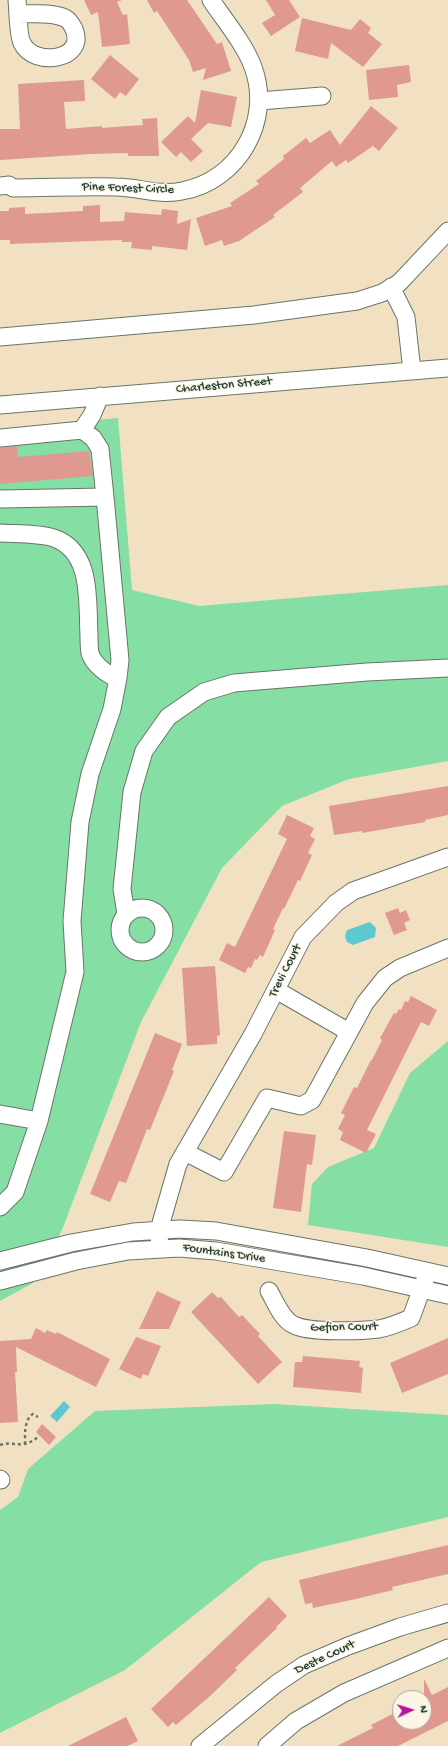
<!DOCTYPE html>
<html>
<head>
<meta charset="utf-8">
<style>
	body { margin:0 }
	#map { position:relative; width:448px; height:1746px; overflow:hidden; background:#f1e1c2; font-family:"Gochi Hand",sans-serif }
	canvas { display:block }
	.north { position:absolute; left:392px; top:1690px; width:40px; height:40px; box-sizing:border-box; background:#fcf5e5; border:1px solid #a4ab9e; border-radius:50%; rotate:86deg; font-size:11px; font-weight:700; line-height:16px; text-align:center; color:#1f3d34 }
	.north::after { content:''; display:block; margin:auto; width:14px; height:18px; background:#b5179e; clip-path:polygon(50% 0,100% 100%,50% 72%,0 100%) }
</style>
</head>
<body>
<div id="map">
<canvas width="448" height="1746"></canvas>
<div class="north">N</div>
</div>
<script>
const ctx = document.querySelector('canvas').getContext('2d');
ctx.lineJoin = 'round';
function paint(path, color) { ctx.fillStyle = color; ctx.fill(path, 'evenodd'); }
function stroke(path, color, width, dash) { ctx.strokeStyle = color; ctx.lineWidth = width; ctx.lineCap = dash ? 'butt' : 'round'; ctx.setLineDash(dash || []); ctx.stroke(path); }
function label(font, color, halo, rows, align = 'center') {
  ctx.font = font + ' "Gochi Hand",sans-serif'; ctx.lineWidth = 3; ctx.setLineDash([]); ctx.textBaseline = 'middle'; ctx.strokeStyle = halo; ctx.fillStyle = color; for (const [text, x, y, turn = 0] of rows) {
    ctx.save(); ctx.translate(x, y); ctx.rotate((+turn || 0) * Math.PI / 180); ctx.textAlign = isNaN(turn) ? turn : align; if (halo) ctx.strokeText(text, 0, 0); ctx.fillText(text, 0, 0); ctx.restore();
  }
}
paint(new Path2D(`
	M118,418L132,590L199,606L448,585V761L349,779L282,806L222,868L141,1022L62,1230L33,1283L0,1301V429Z
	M448,1041V1247L308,1225L312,1184L328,1167L374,1148L410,1073Z
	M274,1404L448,1415V1517L261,1562L125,1670L0,1733V1510L18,1497L28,1469L95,1411Z`), '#85dea3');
paint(new Path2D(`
	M370,922L376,928L375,937L353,945L347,942L345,936L347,930Z
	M64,1401L70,1407L57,1422L50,1416Z`), '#5cc9d1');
paint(new Path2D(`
	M84,0H122L117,2L123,15L127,14L130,44L102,47L98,12L91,15Z
	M147,0H187L217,44L222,42L231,71L203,80L206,68L193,72L189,60L157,11L154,13Z
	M266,0H289L300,17L271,36L262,23L275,15Z
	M302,18L351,30L360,19L371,28L368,33L382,44L363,67L331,43L328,59L295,51Z
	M110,55L139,79L126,96L120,92L115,99L91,79Z
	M409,65L411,82L397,85L398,97L369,100L366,70Z
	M84,80L85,101L64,102L66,129L102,126V128L127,126L143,125L142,119L157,118L159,156H128V153L92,154L0,160V129H20L18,84Z
	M201,90L237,97L231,127L208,123L191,139L203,151L191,162L181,152L176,157L161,142L188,116L195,123Z
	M371,106L398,128L379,151L373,146L348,163L346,160L336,167L332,161L300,188L303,192L273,215L275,217L239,241L224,246L222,240L205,246L196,218L232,206L230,203L259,184L256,181L284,159L283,156L306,138L310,143L330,130L340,145Z
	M100,205V222L124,221L125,212L161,215L162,209L178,211L177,224L191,219L187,250L152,246V250L131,248L132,242H122V240L10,244V240H0V211H9V208L25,207V214L83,211V206Z
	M17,446L18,457L89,451L93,476L0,484V448Z
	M448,786V815L425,820V822L362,833V831L334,835L329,806Z
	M287,815L314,828L310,836L315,839L308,853L312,855L300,881L298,880L284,909L283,908L273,929L275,930L263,957L260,955L257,960L255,959L251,968L248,967L245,973L219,960L227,943L235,947L287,839L278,834Z
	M398,908L400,913L406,910L410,920L404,923L407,930L394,935L385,913Z
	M215,966L220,1035L217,1036V1044L187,1046L182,968Z
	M411,996L437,1010L429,1026L421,1022L367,1130L376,1134L366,1153L340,1140L343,1132L338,1129L345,1115L341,1113L354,1087L357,1088L371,1060H372L382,1040L380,1038L394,1013L396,1014L399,1009L401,1010L405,1001L408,1002Z
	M155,1033L182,1044L172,1070L174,1071L150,1130L147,1129L126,1183L119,1181L110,1202L90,1194Z
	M284,1131L316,1135L312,1165L307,1164L301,1212L273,1208Z
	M157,1291L181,1302L169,1329H139Z
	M212,1292L218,1298L221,1297L239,1317L242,1315L260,1334L258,1336L282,1362L258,1384L191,1312Z
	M36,1328L45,1333L47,1330L56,1334L57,1332L110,1359L96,1387L16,1347L17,1372H15L18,1422L0,1423V1341L31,1339Z
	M136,1337L161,1346L148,1376L143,1374L141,1379L119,1369Z
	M448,1338V1374L402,1393L390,1363Z
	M303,1356L360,1361L359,1367L363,1368L361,1393L293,1387L295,1362H302Z
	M42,1424L56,1437L49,1445L36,1432Z
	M448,1545V1574L392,1587L393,1590L356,1599L313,1608L312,1603L305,1604L299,1580Z
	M269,1597L287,1616L276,1627L277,1628L235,1668L237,1670L209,1697L176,1725L173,1722L168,1727L151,1709Z
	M424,1679L432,1695L448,1687V1721L398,1746H337L373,1728L371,1725L400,1710V1722H424Z
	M126,1717L138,1741L127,1746H68Z`), '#df9991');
const minor = new Path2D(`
	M17,0C18,10 18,35 22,43C34,68 87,60 74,29C72,25 69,20 65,18C52,12 33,14 19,14
	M259,101L322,96
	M0,186L9,185L13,188C47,188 82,186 116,187C138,187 160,196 182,191C238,181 273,121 253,67C244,43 225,21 211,0
	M391,287L406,317L412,371
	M0,337L254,315L357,301L382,293L399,283L448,231
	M0,405L448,368
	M82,430L92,415L100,396
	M0,438L82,430L93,438L100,449L105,497L0,499
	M0,533C17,534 38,533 54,538C93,552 87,602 89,635C89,640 89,647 90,653C93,664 108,676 118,678
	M120 930a22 22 0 1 1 44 0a22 22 0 1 1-44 0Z
	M126,914L122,889L132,792L144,751L168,717L204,692L234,683L367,672L448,668
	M276,990L349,1032
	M0,1114L39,1121L15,1192L0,1207
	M39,1121L75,972L72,921L80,822L90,774L112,709L118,678L120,660L105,497
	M185,1152L224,1172L267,1098L301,1106L312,1100L365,1003L385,978L400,968L448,948
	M160,1249L159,1230L178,1164L253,1034L303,937L336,903L353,891L448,857
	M0,1261L71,1243L133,1232L180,1229L216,1231L367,1258L448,1276
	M0,1281L76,1261L128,1251L179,1248L216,1251L363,1276L448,1295
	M269,1291C275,1301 282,1320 294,1325C309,1333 361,1331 379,1329C390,1327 401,1322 411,1318L425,1280
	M0,1479L1,1480
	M200,1746L276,1684L304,1665L348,1646L400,1627L448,1613
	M267,1746L296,1721L344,1693L448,1648`);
stroke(minor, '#687666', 19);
stroke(new Path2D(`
	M25,1444C25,1435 24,1419 33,1414L38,1417
	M0,1445C15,1440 22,1451 39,1436`), '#687666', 2.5, [3, 3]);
stroke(minor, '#fff', 17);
label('13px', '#1f3d34', '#fcf5e5', [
	["Pine Forest Circle",128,189,2],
	["Charleston Street",224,386,-5],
	["Trevi Court",286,971,-63],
	["Fountains Drive",224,1254,8],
	["Gefion Court",344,1328,-1],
	["Deste Court",325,1658,-25]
]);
</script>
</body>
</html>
